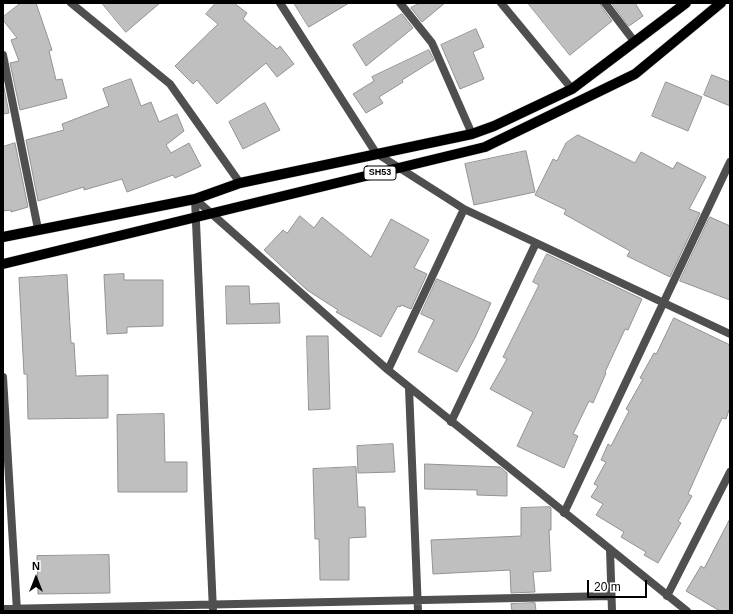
<!DOCTYPE html>
<html>
<head>
<meta charset="utf-8">
<style>
	body { margin:0 }
	#map { position:relative; width:733px; height:614px; overflow:hidden; background:#fff; font-family:Arial,sans-serif }
	canvas { display:block }
	.frame { position:absolute; inset:0; border:4px solid #000; pointer-events:none }
	.north { position:absolute; left:16px; top:558px; width:40px; height:40px; -webkit-text-stroke:3px #fff; paint-order:stroke; rotate:0deg; font-size:11px; font-weight:700; line-height:16px; text-align:center; color:#000 }
	.north::after { content:''; display:block; margin:auto; width:14px; height:18px; background:#000; clip-path:polygon(50% 0,100% 100%,50% 72%,0 100%) }
	.scale { position:absolute; left:587px; top:580px; width:60px; height:18px; box-sizing:border-box; border:2px solid #000; border-top:0; padding-left:5px; font-size:12px; line-height:14px; white-space:nowrap; color:#000; -webkit-text-stroke:3px #fff; paint-order:stroke }
</style>
</head>
<body>
<div id="map">
<canvas width="733" height="614"></canvas>
<div class="frame"></div>
<div class="north">N</div>
<div class="scale">20 m</div>
</div>
<script>
const ctx = document.querySelector('canvas').getContext('2d');
ctx.lineJoin = 'round';
function paint(path, color) { ctx.fillStyle = color; ctx.fill(path, 'evenodd'); }
function stroke(path, color, width, dash) { ctx.strokeStyle = color; ctx.lineWidth = width; ctx.lineCap = dash ? 'butt' : 'round'; ctx.setLineDash(dash || []); ctx.stroke(path); }
function label(font, color, halo, rows, align = 'center') {
  ctx.font = font + ' Arial,sans-serif'; ctx.lineWidth = 3.5; ctx.setLineDash([]); ctx.textBaseline = 'middle'; ctx.strokeStyle = halo; ctx.fillStyle = color; for (const [text, x, y, turn = 0] of rows) {
    ctx.save(); ctx.translate(x, y); ctx.rotate((+turn || 0) * Math.PI / 180); ctx.textAlign = isNaN(turn) ? turn : align; if (halo) ctx.strokeText(text, 0, 0); ctx.fillText(text, 0, 0); ctx.restore();
  }
}
const building = new Path2D(`
	M21,3H36L52,50L49,51L56,80L62,79L67,98L20,110L10,63L19,61L11,40L17,38L3,20V17Z
	M102,3H160L126,32Z
	M216,3H234L247,13L243,19L277,49L280,46L294,64L277,77L266,63L217,104L197,80L193,84L175,66L218,24L206,14Z
	M294,3H349L309,27Z
	M420,3H445L422,22L411,8Z
	M528,3H600L601,6L612,21L570,55Z
	M612,3H635L643,16L629,26Z
	M402,14L413,28L366,66L353,45Z
	M476,29L484,47L473,52L484,79L460,89L441,45Z
	M429,50L434,60L402,80L403,82L379,97L383,103L366,113L353,94L374,81L372,77Z
	M712,75L730,82V106L704,95Z
	M131,79L141,106L151,102L159,122L177,114L184,131L166,145L171,153L189,143L201,166L175,178L173,175L127,192L122,179L84,190V187L38,201L26,140L64,130L62,124L109,106L103,89Z
	M666,82L702,97L688,131L652,116Z
	M3,83L9,113L3,114Z
	M265,103L280,130L243,149L229,122Z
	M578,135L635,163L641,152L673,169L677,162L706,177L689,209L700,213L670,277L627,256L630,251L564,214L566,210L535,195L553,159L557,161L566,143Z
	M15,143L28,207L11,212V210L3,211V147Z
	M526,151L535,192L474,205L465,164Z
	M300,216L314,228L322,217L371,257L391,219L429,240L414,268L427,274L411,309L401,305L400,307L398,306L381,337L336,312L338,310L307,290L264,250L283,230L287,233Z
	M710,217L730,226V300L680,281Z
	M547,254L642,299L628,330L625,329L605,372L606,373L593,403L589,401L573,434L578,436L564,468L517,446L533,412L490,389L507,359L503,357L539,285L533,282Z
	M124,274V280H163V326L127,327V333L107,334L104,275Z
	M67,275L71,343H74L76,376L108,375V418L28,419L27,374H24L19,278Z
	M437,279L491,303L475,338L457,372L418,352L434,320L421,314Z
	M226,286H249L250,304L279,303L280,323L227,324Z
	M674,318L730,345V407L726,419L722,418L688,494L692,496L678,521L681,523L658,563L644,555L646,552L621,537L624,532L596,515L603,504L591,497L598,486L594,484L606,462L601,460L608,444L611,446L629,411L626,409L643,379L640,378L654,353L656,354Z
	M307,336H328L330,409L309,410Z
	M164,414L165,462H187V492H118L117,415Z
	M393,444L395,472L358,473L357,446Z
	M425,464L500,467L507,473V496L477,495V490L425,489Z
	M356,467L358,507H365L366,537L349,538V580H320L319,539H315L313,469Z
	M550,507L551,508V530H549L551,571L533,572L535,592L511,593L510,570L433,574L431,540L521,536V508Z
	M730,519V611H720L686,591L701,566L704,568Z
	M109,555L110,593L38,594L37,556Z
	M535,603L536,611H512L511,604Z`);
paint(building, '#bfbfbf');
stroke(building, '#939393', 1);
const primary = new Path2D(`
	M3,237L195,199L240,183L472,134L494,126L572,89L686,3
	M3,264L485,147L635,74L721,3`);
stroke(primary, '#dbdbdb', 11);
stroke(new Path2D(`
	M71,3L170,84L240,183
	M280,3L376,153L464,209L730,334
	M400,3L432,43L472,134
	M501,3L572,89
	M605,3L634,41
	M3,55L38,229
	M195,199L388,370L687,611
	M195,199L213,611
	M388,370L464,209
	M3,377L17,611
	M409,388L418,611
	M451,422L536,243
	M564,513L730,162
	M610,549L612,611
	M667,596L730,472
	M3,609L611,596`), '#4f4f4f', 8);
stroke(primary, '#000', 10);
for (const [x, y, w] of [
	[380,173,32]
]) { const box = new Path2D(); box.roundRect(x - w / 2, y - 7, w, 14, 3); ctx.fillStyle = '#fff'; ctx.fill(box); stroke(box, '#000', 1); }
label('bold 9px', '#000', null, [
	["SH53",380,173]
]);
</script>
</body>
</html>
